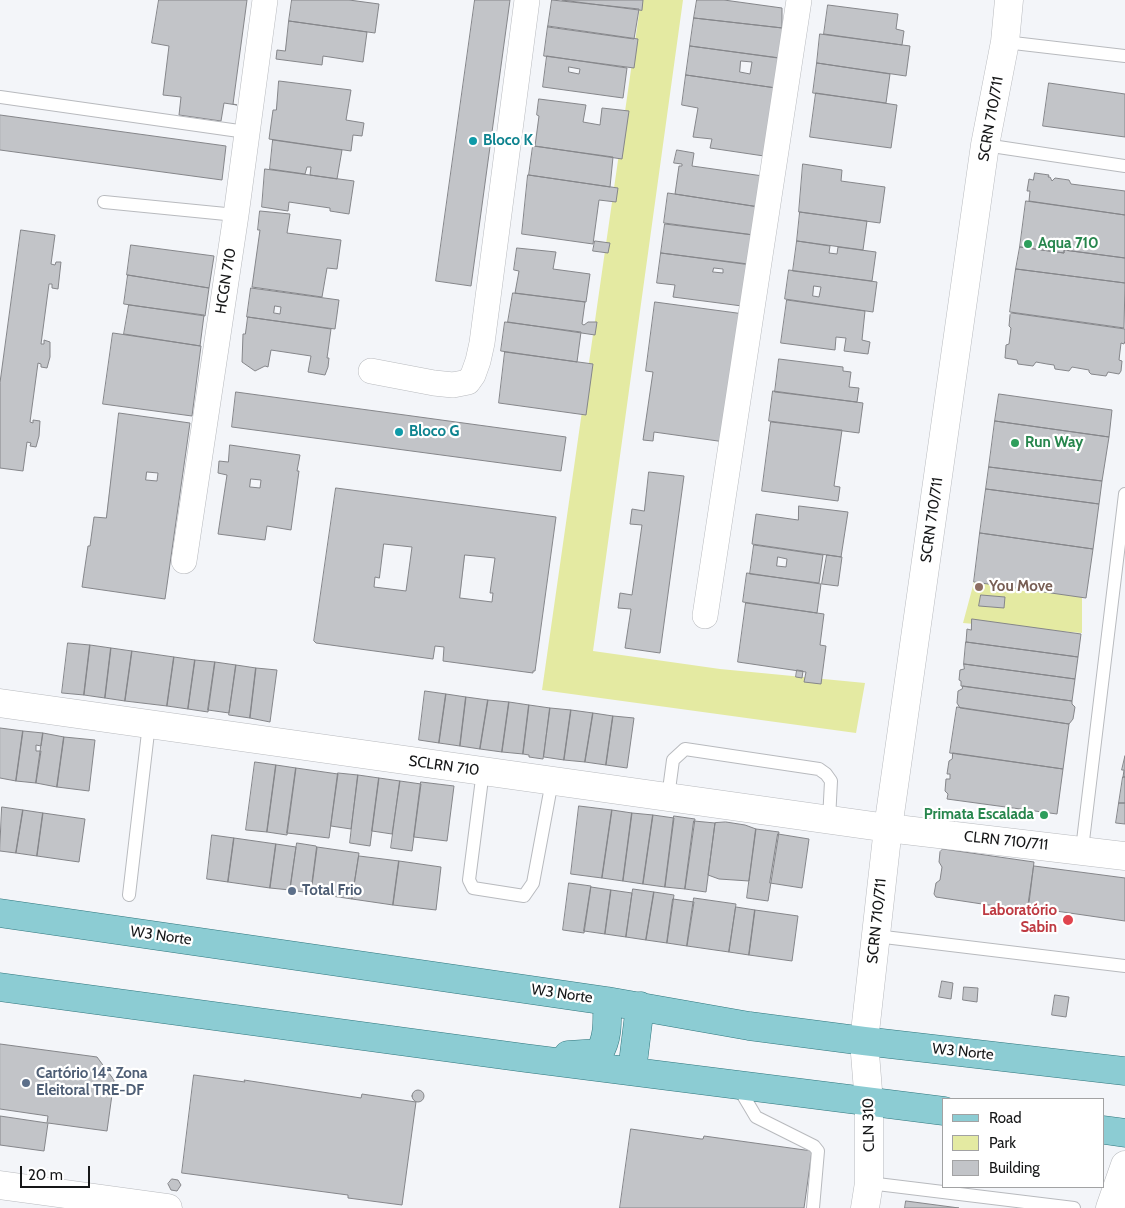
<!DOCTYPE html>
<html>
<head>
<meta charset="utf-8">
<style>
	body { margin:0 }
	#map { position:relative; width:1125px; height:1208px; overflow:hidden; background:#f3f5f9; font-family:Cabin,sans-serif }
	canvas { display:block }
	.legend { position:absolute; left:942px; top:1098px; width:162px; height:90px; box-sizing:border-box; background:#fff; border:1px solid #a2a2a3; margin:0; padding:6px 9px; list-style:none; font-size:15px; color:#161718 }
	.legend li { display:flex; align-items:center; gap:10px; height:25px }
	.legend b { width:25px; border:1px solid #a2a2a3 }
	.scale { position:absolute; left:20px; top:1166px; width:70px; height:22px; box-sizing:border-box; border:2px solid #161718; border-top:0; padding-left:6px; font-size:15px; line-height:18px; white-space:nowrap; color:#161718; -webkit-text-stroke:4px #fff; paint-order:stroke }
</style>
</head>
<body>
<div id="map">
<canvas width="1125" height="1208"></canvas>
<ul class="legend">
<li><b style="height:6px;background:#8cccd3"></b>Road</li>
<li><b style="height:14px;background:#e4eaa2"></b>Park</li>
<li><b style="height:14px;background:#c2c4c8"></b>Building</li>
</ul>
<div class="scale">20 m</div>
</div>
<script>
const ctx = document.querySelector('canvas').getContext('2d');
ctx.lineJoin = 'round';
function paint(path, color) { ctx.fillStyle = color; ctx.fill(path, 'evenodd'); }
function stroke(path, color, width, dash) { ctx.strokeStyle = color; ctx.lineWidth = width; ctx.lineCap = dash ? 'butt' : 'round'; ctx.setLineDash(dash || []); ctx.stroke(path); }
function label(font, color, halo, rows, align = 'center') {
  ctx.font = font + ' Cabin,sans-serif'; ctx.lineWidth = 4.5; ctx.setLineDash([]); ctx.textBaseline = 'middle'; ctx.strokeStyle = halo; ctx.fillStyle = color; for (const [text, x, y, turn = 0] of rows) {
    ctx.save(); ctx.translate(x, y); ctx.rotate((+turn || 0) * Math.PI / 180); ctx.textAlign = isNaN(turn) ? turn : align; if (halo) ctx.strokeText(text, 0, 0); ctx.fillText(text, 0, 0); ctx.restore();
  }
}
paint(new Path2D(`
	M641,0H683L593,651L720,669L865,683L856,733L542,690Z
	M974,582L1082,592V633L963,623Z`), '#e4eaa2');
const building = new Path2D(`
	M159,0H247L233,104L237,105L224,103L221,121L179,115L181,97L163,95L169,46L152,43Z
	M292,0H349L379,4L375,33L289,21Z
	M475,0H510L471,286L436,281Z
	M552,0L639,9L634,39L548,27Z
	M562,0H643L642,10Z
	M697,0H724L782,8V28L694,18Z
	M828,5L898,14L896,29L904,31L902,45L824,34Z
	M694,18L783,28L778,58L690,46Z
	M289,21L367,32L363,62L323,56L322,65L276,59L277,50L285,51Z
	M548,26L638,39L634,68L544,56Z
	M820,34L910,46L906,76L817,63Z
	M690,46L780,58L776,88L686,75ZM741,61L752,62L750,74L740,72Z
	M547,56L627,68L623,98L543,87ZM569,67L580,69L579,74L569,72Z
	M817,63L890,74L886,103L813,93Z
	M686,75L776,88L764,156L710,148L712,139L693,137L698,108L682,105Z
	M279,81L351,90L346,120L364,123L362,136L353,135L351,151L269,139L273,110H276Z
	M1049,83L1125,94V137L1043,126Z
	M816,93L897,105L891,148L810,137Z
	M539,99L586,105L583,122L600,125L602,108L629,111L622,159L535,146L539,116L537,115Z
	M0,115L226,146L222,180L0,150Z
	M273,140L342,150L337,179L310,175L311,167H307L305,174L270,169Z
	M533,146L613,157L610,187L529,175Z
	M677,150L694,153L692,166L763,176L759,207L675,194L679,166H682V164L674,163Z
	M803,164L842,170L841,181L885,187L880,223L799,212Z
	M265,169L354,181L349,214L330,211V208L289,202L288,211L262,207Z
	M1035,173L1049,175L1048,177H1050L1052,181L1055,178L1069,180L1071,184L1125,191V215L1029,201L1030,191H1027L1029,179L1033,180Z
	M528,175L618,188L616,202L599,200L593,244L522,234Z
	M668,193L759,207L754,235L664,223Z
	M1026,201L1125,215V258L1064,250V253L1020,247Z
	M260,211L290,214L287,233L341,240L337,269L327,268L322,297L252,287L260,230H258Z
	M800,212L867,221L863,250L797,241Z
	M665,224L753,235L751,265L661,253Z
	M21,230L55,235L51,264L55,265L56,262H61L58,289L52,288V284H49L41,344H44V340L50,342V357L47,368L41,367V364L38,363L30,422L33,423V420L40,421L39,436L36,447L30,446L31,443L27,442L23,471L0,468V383Z
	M595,241L610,243L608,253L593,251Z
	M797,241L830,246L829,253L837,254L838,247L876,252L872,281L793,271Z
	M131,245L214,256L209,288L127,275Z
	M1020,247L1064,253V250L1125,258V283L1016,269Z
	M517,248L556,252L553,269L590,274L586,302L515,293L519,271L514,270Z
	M661,253L748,264L742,306L673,297L675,285L657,283ZM714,268L723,269V273L713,272Z
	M1016,269L1125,283L1124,328L1010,312Z
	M789,270L877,282L873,312L785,299ZM814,286L821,287L819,297L813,296Z
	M128,275L209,288L205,316L124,304Z
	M251,288L339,300L335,329L247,317ZM275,306L281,307L280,314L274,313Z
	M513,293L585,302L582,324L584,325L588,322H597L595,335L508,322Z
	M787,300L865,311L862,340L870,342L868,354L844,351L846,338L836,337L835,350L781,343Z
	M655,302L744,314L725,442L654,432L653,441L643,440L653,372L646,371Z
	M129,305L204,315L200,346L124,334Z
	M1012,313L1125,329V341L1124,344L1121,343L1119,360L1122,361L1121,371L1119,374L1108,372L1106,376L1091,374L1089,372V370L1072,367L1069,371L1055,369L1054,365L1047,364L1036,362L1033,366L1018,364L1017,360L1005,358L1006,345L1009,344L1011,328L1009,326L1010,315Z
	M248,317L331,329L327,358H329L328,367L325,375L308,372L311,356L271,350L268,367L265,366L255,371L242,362L243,334H245Z
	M505,322L581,332L577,362L501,351Z
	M113,333L201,346L192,416L103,404Z
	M505,352L593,364L586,415L499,403Z
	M779,359L843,367V371L851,372L849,387L859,388L857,402L775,392Z
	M773,391L863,403L859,433L769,421Z
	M236,392L566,437L561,471L232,427Z
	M999,394L1112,410L1109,437L995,421Z
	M119,413L190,423L165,599L82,587L88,546H90L94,517L106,518ZM147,472L158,473L157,481L146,480Z
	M995,421L1109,437L1102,481L989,467Z
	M771,422L842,430L834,486L840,487L838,501L762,491Z
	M230,445L300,455L297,471H299L291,530L267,526L265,540L218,534L227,475L218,473L219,461L228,462ZM251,479L261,480L260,488L250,487Z
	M989,467L1102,481L1099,504L986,489Z
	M649,472L684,476L660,653L625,648L631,609L618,608L620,593L632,595L642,525L630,524L632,509L644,511Z
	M336,488L556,517L535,671H533V673L443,661L444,647L435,646L433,659L316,643L314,641ZM384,544L412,547L406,591L374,587L375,577L379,578ZM465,555L495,558L490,593H493L492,602L460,598Z
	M986,489L1099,504L1093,549L980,533Z
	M799,506L848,512L841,557L752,544L756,514L798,520Z
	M980,533L1093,549L1086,598L974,582Z
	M754,545L823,555L819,583L750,574ZM778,557L787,559L786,567L777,566Z
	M827,555L842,557L838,586L822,584Z
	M747,573L821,584L817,613L743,602Z
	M981,595L1005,597L1004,608L979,606Z
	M746,603L824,614L820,645L826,646L821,684L804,682L806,672L738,662Z
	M972,619L1081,634L1078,657L966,642L967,629L971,630Z
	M966,642L1078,657L1075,679L964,664Z
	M68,643L90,645L84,695L62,693Z
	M90,645L111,648L105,698L84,695Z
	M111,648L132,651L125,701L105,698Z
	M132,651L174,657L167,706L125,701Z
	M174,657L195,660L188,709L167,706Z
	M195,660L215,662L208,712L188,709Z
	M215,662L236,665L229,713L208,710Z
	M964,664L1075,679L1072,701L961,686V681L959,680L960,670L964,669Z
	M236,665L256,668L250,718L229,715Z
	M256,668L277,670L270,722L250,718Z
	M797,670L803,671L802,678L796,677Z
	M963,686L1072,701V704L1075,707L1073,719L1069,724L960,708L957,703L958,691L962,689Z
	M425,691L446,694L439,743L419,740Z
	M446,694L466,697L460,746L439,743Z
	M466,697L488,700L480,749L460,746Z
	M488,700L509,702L502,752L480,749Z
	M509,702L529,705L523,754L502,752Z
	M529,705L550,708L543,759L529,757V755L523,754Z
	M957,707L1069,724L1063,769L950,753Z
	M550,708L571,710L564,760L544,757Z
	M571,710L593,713L585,762L564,760Z
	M593,713L613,716L606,765L585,762Z
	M613,716L634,718L627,768L606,765Z
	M0,728L23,731L16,781L0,778Z
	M23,731L43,733L41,746L36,745V751H41L36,783L16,781Z
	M43,733L64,737L57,787L36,783Z
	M64,737L95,740L89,791L57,787Z
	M953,753L1063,769L1057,814L947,799L948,794L945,791L946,779H950V774H947L949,761L952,759Z
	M1125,756V777H1123L1124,770H1122Z
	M255,762L276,765L267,832L246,830Z
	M276,765L296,768L287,835L267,832Z
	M296,768L338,774L329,838L287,833Z
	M338,773L358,775L351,829L331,826Z
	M358,775L379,778L370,846L350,843Z
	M1123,777H1125V803H1119Z
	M379,778L400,781L392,834L372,831Z
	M400,781L421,784L412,851L391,848Z
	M421,782L454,786L447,841L414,837Z
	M1119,803H1125V824L1116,823Z
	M579,806L612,810L602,878L571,874Z
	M2,807L23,810L16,853L0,851Z
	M23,810L43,813L37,856L16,853Z
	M612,810L632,813L623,881L602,878Z
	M43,813L85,819L79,862L37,856Z
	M632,813L653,815L643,884L623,881Z
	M653,815L674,818L665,887L643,884Z
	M674,816L695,819L685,889L665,887Z
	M694,821L715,823L706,892L685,889Z
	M726,822L745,825L756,829L749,881L719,879L708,875L715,823Z
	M756,829L779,832L768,901L747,898Z
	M778,834L809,839L802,888L770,883Z
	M212,835L234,838L228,882L207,879Z
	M234,838L276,844L270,888L228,882Z
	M297,843L316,846L317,848L311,893L290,890Z
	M276,844L296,847L290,890L270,888Z
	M317,847L359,853L352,899L311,893Z
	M943,849L1034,862L1028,911L936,897L934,894L936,883L940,880L942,867L939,862L940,852Z
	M359,856L399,861L393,905L352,899Z
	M399,861L441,867L436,910L393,905Z
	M1034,866L1125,878V921L1028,907Z
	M569,883L591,886L584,933L563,930Z
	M591,887L611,890L605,934L584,931Z
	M633,889L654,892L646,940L626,937Z
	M611,890L632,893L626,937L605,934Z
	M654,892L674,895L667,943L646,940Z
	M694,898L736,904L729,952L687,946Z
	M673,899L694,902L687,946L667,943Z
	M736,907L755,910L749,955L729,952Z
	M755,910L798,916L792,961L749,955Z
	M942,981L953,983L951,999L939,997Z
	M964,987L978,988L977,1002L963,1000Z
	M1055,995L1069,997L1066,1017L1052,1015Z
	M0,1044L97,1057L114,1080L107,1131L48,1123L44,1151L0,1145V1116L47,1123L48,1116L0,1109Z
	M194,1075L245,1082L244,1080L361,1098L362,1094L416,1102L402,1205L348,1198V1195L182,1173Z
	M412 1096a6 6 0 1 1 12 0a6 6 0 1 1-12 0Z
	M631,1129L701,1139H703L704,1136L812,1151L804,1208H620Z
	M172,1179L178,1180L181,1185L177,1191L171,1190L168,1184Z
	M906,1201L959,1208H905Z`);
paint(building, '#c2c4c8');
stroke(building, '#85868a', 1);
const service = new Path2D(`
	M1005,42L1125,56
	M0,97L246,132
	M985,145L1125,166
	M104,202L236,215
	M483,771L469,880L473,888L524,896L533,883L552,781
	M668,797L673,760L685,749L819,769L826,774L831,781L829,820
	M1082,849L1125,494
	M129,895L149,724
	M876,936L1125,966
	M737,1085L756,1117L814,1146L818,1151L813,1208
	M869,1183L1074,1208`);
const minor = new Path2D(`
	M371,371L434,383L453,385L468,382L473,375L478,361L482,343L527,0
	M184,561L236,215L265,0
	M705,616L799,0`);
const tertiary = new Path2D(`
	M0,703L888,828L1125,856
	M0,1185L168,1208
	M865,1208L869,1183V1103L864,1041L888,828L985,145L1005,42L1009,0
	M1110,1208L1125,1165`);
const primary = new Path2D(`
	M0,913L607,1001L749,1026L864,1041L1125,1071
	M0,987L525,1058L944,1111
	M568,1055L599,1053C609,1037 607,1019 607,1001
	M632,1071L640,1006
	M1104,1130L1125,1133`);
stroke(service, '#b8babe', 14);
stroke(minor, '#b8babe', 26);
stroke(tertiary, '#b8babe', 29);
stroke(primary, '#31777e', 29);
stroke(service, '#fff', 12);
stroke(minor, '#fff', 25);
stroke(tertiary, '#fff', 28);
stroke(primary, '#8cccd3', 28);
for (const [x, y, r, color] of [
	[473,141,5,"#0f9aa8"],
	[1028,244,5,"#2e9e5b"],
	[399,432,5,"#0f9aa8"],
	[1015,443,5,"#2e9e5b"],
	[979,587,5,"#8d6e63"],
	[1044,815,5,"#2e9e5b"],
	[292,891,5,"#5c6f8a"],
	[1068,920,6,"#e0444e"],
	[26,1083,5,"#5c6f8a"]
]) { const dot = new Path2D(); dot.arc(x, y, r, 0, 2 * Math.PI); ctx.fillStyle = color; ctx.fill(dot); stroke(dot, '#fff', 2); }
label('15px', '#161718', '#fff', [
	["SCRN 710/711",991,119,-80],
	["HCGN 710",226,281,-81],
	["SCRN 710/711",932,520,-82],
	["SCLRN 710",444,766,8],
	["CLRN 710/711",1006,841,6],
	["SCRN 710/711",877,921,-84],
	["W3 Norte",161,936,8],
	["W3 Norte",562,994,8],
	["W3 Norte",963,1052,6],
	["CLN 310",869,1125,-91]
]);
label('bold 15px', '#0d838f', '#fff', [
	["Bloco K",483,141],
	["Bloco G",409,432]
], 'left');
label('bold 15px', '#27864d', '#fff', [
	["Aqua 710",1038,244],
	["Run Way",1025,443],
	["Primata Escalada",1034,815,"right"]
], 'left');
label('bold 15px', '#785e54', '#fff', [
	["You Move",989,587]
], 'left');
label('bold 15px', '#4e5e75', '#fff', [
	["Total Frio",302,891],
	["Cartório 14ª Zona",36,1074],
	["Eleitoral TRE-DF",36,1091]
], 'left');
label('bold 15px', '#be3a42', '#fff', [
	["Laboratório",1057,911],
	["Sabin",1057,928]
], 'right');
</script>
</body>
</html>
